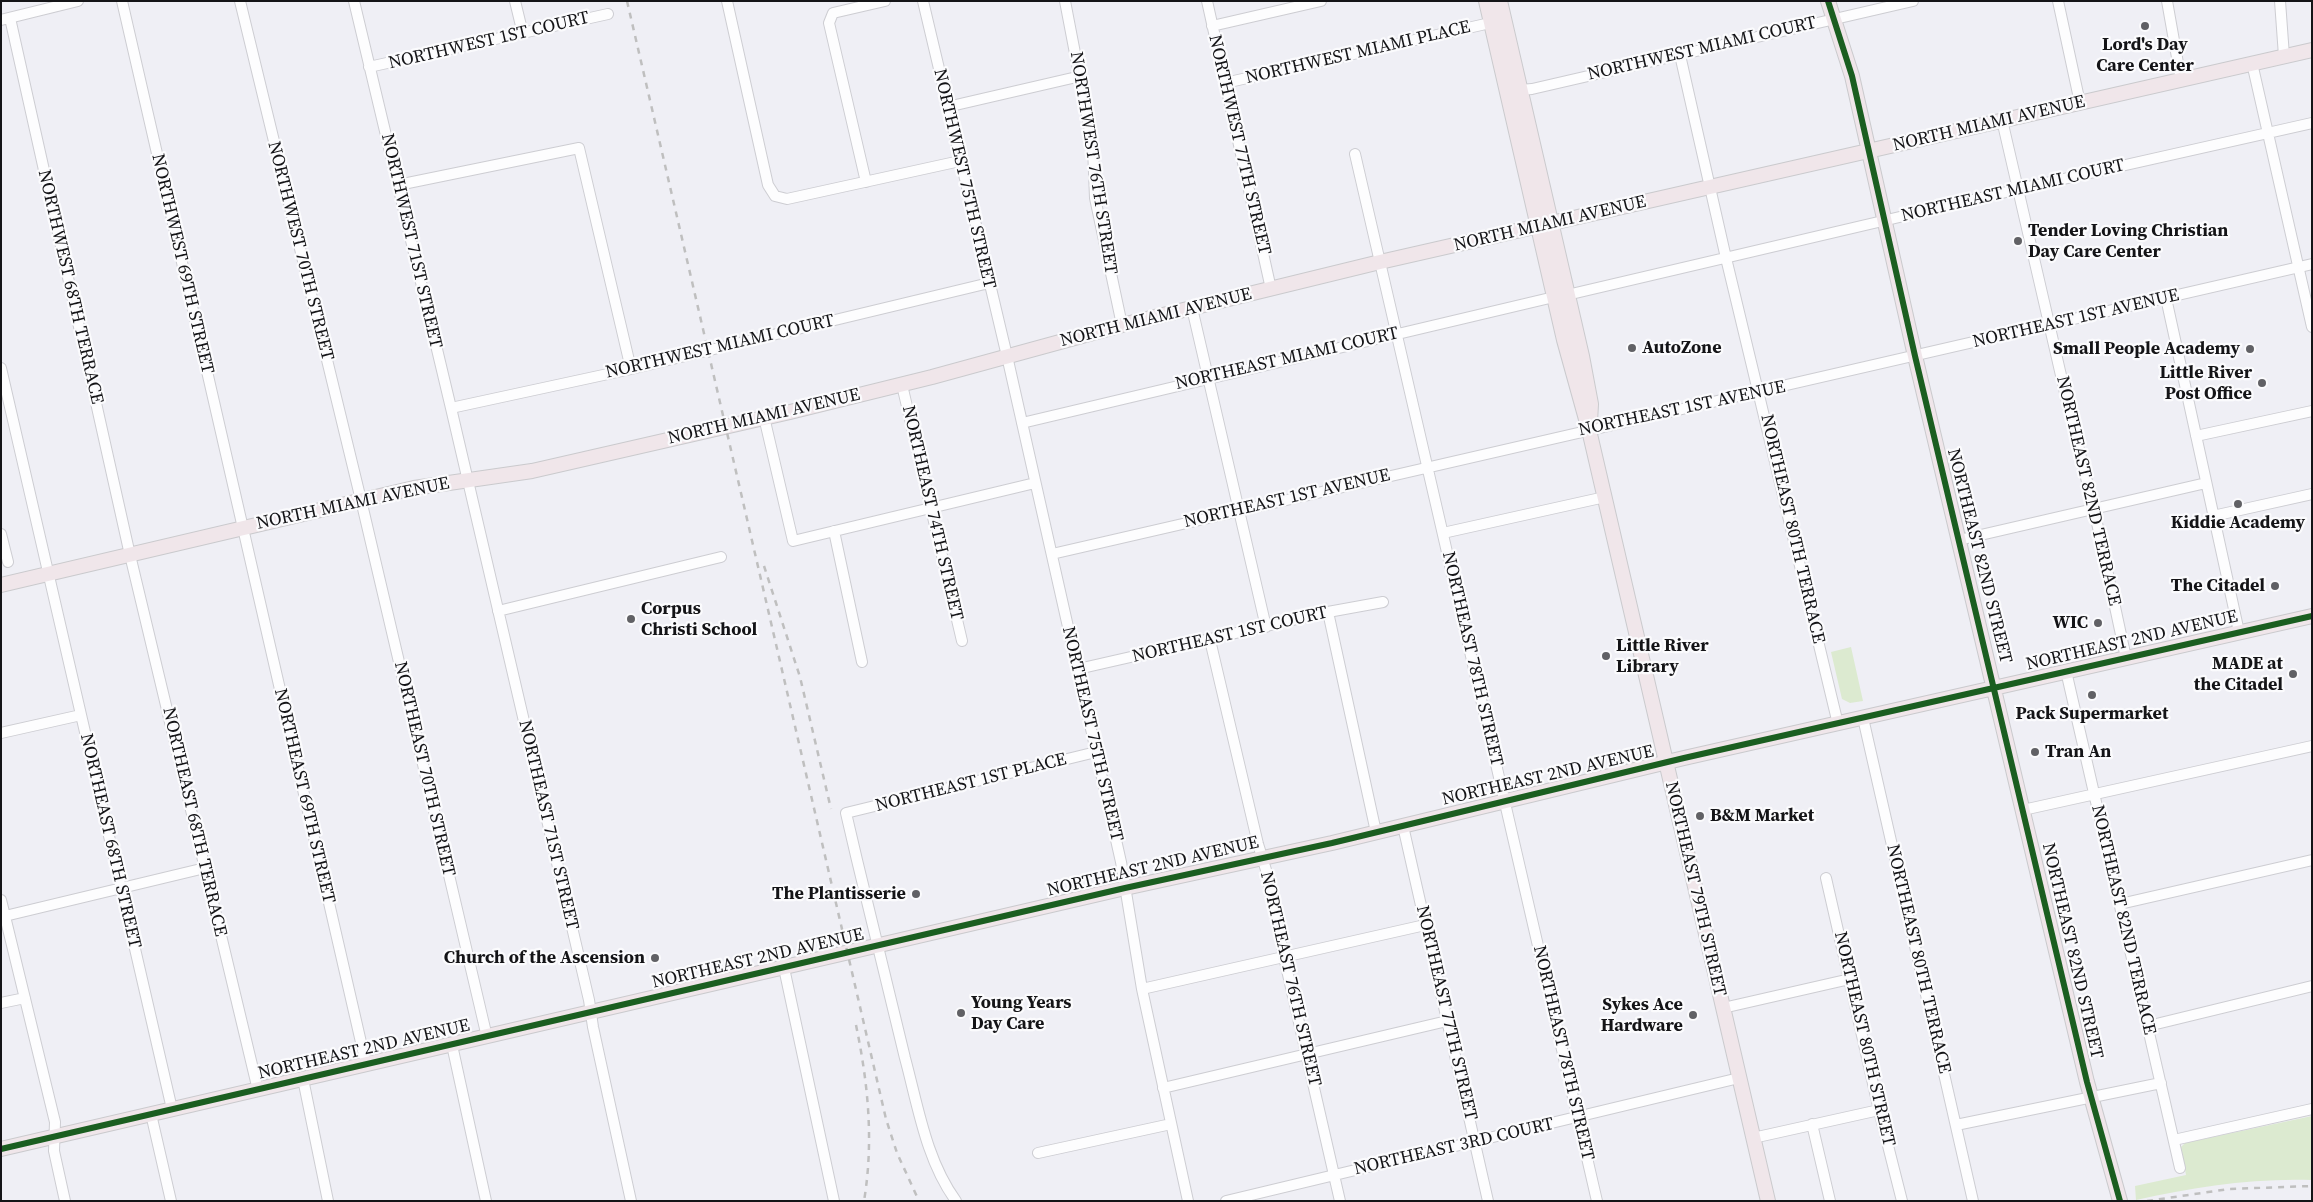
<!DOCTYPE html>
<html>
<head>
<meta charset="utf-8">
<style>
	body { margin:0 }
	#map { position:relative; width:2313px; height:1202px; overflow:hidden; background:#efeff5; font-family:"Source Serif 4",serif }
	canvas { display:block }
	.frame { position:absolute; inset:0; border:2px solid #141417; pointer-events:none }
</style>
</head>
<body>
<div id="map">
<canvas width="2313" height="1202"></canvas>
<div class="frame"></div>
</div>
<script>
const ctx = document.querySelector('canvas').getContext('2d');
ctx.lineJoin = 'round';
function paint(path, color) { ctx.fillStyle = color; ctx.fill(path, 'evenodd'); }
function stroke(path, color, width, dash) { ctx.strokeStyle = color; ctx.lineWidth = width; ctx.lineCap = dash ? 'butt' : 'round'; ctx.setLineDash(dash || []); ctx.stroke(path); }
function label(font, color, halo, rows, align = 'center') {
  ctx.font = font + ' "Source Serif 4",serif'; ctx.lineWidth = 4.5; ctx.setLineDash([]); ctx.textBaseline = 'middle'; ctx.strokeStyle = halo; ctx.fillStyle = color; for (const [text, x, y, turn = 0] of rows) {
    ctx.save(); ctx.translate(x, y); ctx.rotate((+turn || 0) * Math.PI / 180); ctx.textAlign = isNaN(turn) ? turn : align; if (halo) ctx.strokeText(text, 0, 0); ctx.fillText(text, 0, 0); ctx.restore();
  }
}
paint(new Path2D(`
	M1851,647L1863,701L1850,703L1842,699L1831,652Z
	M2312,1116V1180C2253,1178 2193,1187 2136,1200L2135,1186L2186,1175L2181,1147L2185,1143Z`), '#dcead0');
const minor = new Path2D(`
	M122,1L366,1064
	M240,1L361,500L487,1037
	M354,1L451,408L589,1000L593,1027L631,1201
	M515,1L523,34
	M727,1L768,185L775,196L787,199L960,161
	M923,1L1007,356L1121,862L1142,989L1188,1201
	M1065,1L1093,147L1095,198L1122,325
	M1207,1L1271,289
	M2058,1L2080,103
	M2167,1L2181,80
	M2280,1L2284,56
	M10,18L130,555L258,1090
	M1,20L78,1
	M1212,26L1321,1
	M1680,55L1726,258L1838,724
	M2252,63L2312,327
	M369,67L608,14
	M1225,83L1490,23
	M1520,90L1532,89L1913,1
	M947,107L1081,76
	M2002,120L2069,410L2094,509L2126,658
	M1355,154L1597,1201
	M866,182L829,23L833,13L885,1
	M398,185L579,148L631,369
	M1567,295L2019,189L2312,123
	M2166,298L2239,632
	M1192,308L1266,627
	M1,368L172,1109
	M902,385L962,641
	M451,408L631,369L989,283
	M764,417L793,541L1035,483
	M1022,423L1554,297
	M2196,436L2312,411
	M2213,516L2312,494
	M834,531L862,662
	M1443,533L1605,497
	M1,534L8,562
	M1959,540L2206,483
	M1052,554L2312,264
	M498,611L721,557
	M1328,612L1376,832
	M1210,640L1258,844L1266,870L1284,957L1340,1201
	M1078,669L1328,612L1383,602
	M2066,671L2180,1168
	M1863,718L1973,1201
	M1,733L81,715
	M2023,810L2312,746
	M1403,826L1488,1201
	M1826,878L1879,1110L1902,1201
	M1,900L55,1122L54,1151L65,1201
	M2120,904L2312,860
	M5,916L205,868
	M784,968L834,1201
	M1142,989L1425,925
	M1,1003L25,998
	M1723,1008L1850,979
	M2148,1026L2312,986
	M452,1045L486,1201
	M303,1079L328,1201
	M1163,1088L1447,1021
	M151,1114L171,1201
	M1812,1124L1830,1201
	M1956,1125L2161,1083
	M1753,1138L1879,1110
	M2174,1140L2312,1109
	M1038,1153L1171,1124
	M956,1201C926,1160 918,1106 905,1058C885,977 865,895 846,813L1096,752
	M1226,1201L1739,1078`);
const major = new Path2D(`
	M1486,1L1564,340L1589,430L1768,1201
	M1500,1L1582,356L1591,404L1590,422
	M1828,1L1852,76L1915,356L2087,1082L2120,1201
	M1,585L414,488L532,471L790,412L932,377L1122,325L1380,262L2312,50
	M1,1149L1125,888L1332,843L1684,758L2312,616`);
stroke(minor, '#cdcdd2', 12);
stroke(major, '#cacacd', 16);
stroke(minor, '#fdfdfe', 10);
stroke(major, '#f0e6ea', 14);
stroke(new Path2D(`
	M627,1L886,1119L897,1153L919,1201
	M764,566L800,677L831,809
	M856,1025C868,1083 874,1141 864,1201
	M2147,1201L2229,1189L2312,1186`), '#bfbfbf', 2.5, [6, 6]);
stroke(new Path2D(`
	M1828,1L1852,76L1915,356L2087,1082L2120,1201
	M1,1149L1125,888L1332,843L1684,758L2312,616`), '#1b5e20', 6);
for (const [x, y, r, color] of [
	[2145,26,5,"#616165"],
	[2018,241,5,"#616165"],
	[1632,348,5,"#616165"],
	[2250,349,5,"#616165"],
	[2262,383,5,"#616165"],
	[2238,504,5,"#616165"],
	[2275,586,5,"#616165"],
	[631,619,5,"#616165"],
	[2098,623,5,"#616165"],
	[1606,656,5,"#616165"],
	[2293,674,5,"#616165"],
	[2092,695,5,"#616165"],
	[2035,752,5,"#616165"],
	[1700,816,5,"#616165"],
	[916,894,5,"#616165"],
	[655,958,5,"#616165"],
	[961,1013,5,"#616165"],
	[1693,1015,5,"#616165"]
]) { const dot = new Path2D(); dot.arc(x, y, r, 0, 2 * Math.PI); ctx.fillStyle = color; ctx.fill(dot); stroke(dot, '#fbfbfd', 2); }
label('18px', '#141417', '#fbfbfd', [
	["NORTHWEST 1ST COURT",489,41,-13],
	["NORTHWEST MIAMI COURT",1702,49,-13],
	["NORTHWEST MIAMI PLACE",1358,53,-13],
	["NORTH MIAMI AVENUE",1989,124,-13],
	["NORTHWEST 77TH STREET",1239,145,77],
	["NORTHWEST 76TH STREET",1093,163,81],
	["NORTHWEST 75TH STREET",964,179,77],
	["NORTHEAST MIAMI COURT",2013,191,-13],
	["NORTH MIAMI AVENUE",1550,224,-13],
	["NORTHWEST 71ST STREET",411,241,77],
	["NORTHWEST 70TH STREET",300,251,76],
	["NORTHWEST 69TH STREET",182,264,77],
	["NORTHWEST 68TH TERRACE",70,287,77],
	["NORTH MIAMI AVENUE",1156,318,-14],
	["NORTHEAST 1ST AVENUE",2076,319,-13],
	["NORTHWEST MIAMI COURT",720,347,-13],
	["NORTHEAST MIAMI COURT",1287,359,-13],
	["NORTHEAST 1ST AVENUE",1682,409,-12],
	["NORTH MIAMI AVENUE",764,417,-13],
	["NORTHEAST 82ND TERRACE",2088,491,77],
	["NORTHEAST 1ST AVENUE",1287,499,-13],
	["NORTH MIAMI AVENUE",353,504,-12],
	["NORTHEAST 74TH STREET",932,513,77],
	["NORTHEAST 80TH TERRACE",1792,529,77],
	["NORTHEAST 82ND STREET",1979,556,76],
	["NORTHEAST 1ST COURT",1230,635,-13],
	["NORTHEAST 2ND AVENUE",2132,641,-13],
	["NORTHEAST 78TH STREET",1472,659,77],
	["NORTHEAST 75TH STREET",1092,734,77],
	["NORTHEAST 70TH STREET",424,769,77],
	["NORTHEAST 2ND AVENUE",1548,776,-13],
	["NORTHEAST 1ST PLACE",971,783,-14],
	["NORTHEAST 69TH STREET",304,796,77],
	["NORTHEAST 68TH TERRACE",194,822,77],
	["NORTHEAST 71ST STREET",548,825,77],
	["NORTHEAST 68TH STREET",110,841,77],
	["NORTHEAST 2ND AVENUE",1153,867,-13],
	["NORTHEAST 79TH STREET",1695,889,77],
	["NORTHEAST 82ND TERRACE",2123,920,77],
	["NORTHEAST 82ND STREET",2072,951,77],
	["NORTHEAST 2ND AVENUE",758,959,-13],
	["NORTHEAST 80TH TERRACE",1918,959,77],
	["NORTHEAST 76TH STREET",1290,979,77],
	["NORTHEAST 77TH STREET",1446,1013,77],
	["NORTHEAST 80TH STREET",1864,1039,77],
	["NORTHEAST 2ND AVENUE",364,1050,-13],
	["NORTHEAST 78TH STREET",1563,1053,77],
	["NORTHEAST 3RD COURT",1454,1147,-13]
]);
label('bold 18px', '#141417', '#fbfbfd', [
	["Lord's Day",2145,45,"center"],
	["Care Center",2145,66,"center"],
	["Tender Loving Christian",2028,231,"left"],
	["Day Care Center",2028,252,"left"],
	["AutoZone",1642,348,"left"],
	["Small People Academy",2240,349],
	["Little River",2252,373],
	["Post Office",2252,394],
	["Kiddie Academy",2238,523,"center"],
	["The Citadel",2265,586],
	["Corpus",641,609,"left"],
	["Christi School",641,630,"left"],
	["WIC",2088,623],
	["Little River",1616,646,"left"],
	["Library",1616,667,"left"],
	["MADE at",2283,664],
	["the Citadel",2283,685],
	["Pack Supermarket",2092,714,"center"],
	["Tran An",2045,752,"left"],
	["B&M Market",1710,816,"left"],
	["The Plantisserie",906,894],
	["Church of the Ascension",645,958],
	["Young Years",971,1003,"left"],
	["Day Care",971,1024,"left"],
	["Sykes Ace",1683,1005],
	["Hardware",1683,1026]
], 'right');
</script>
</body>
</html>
